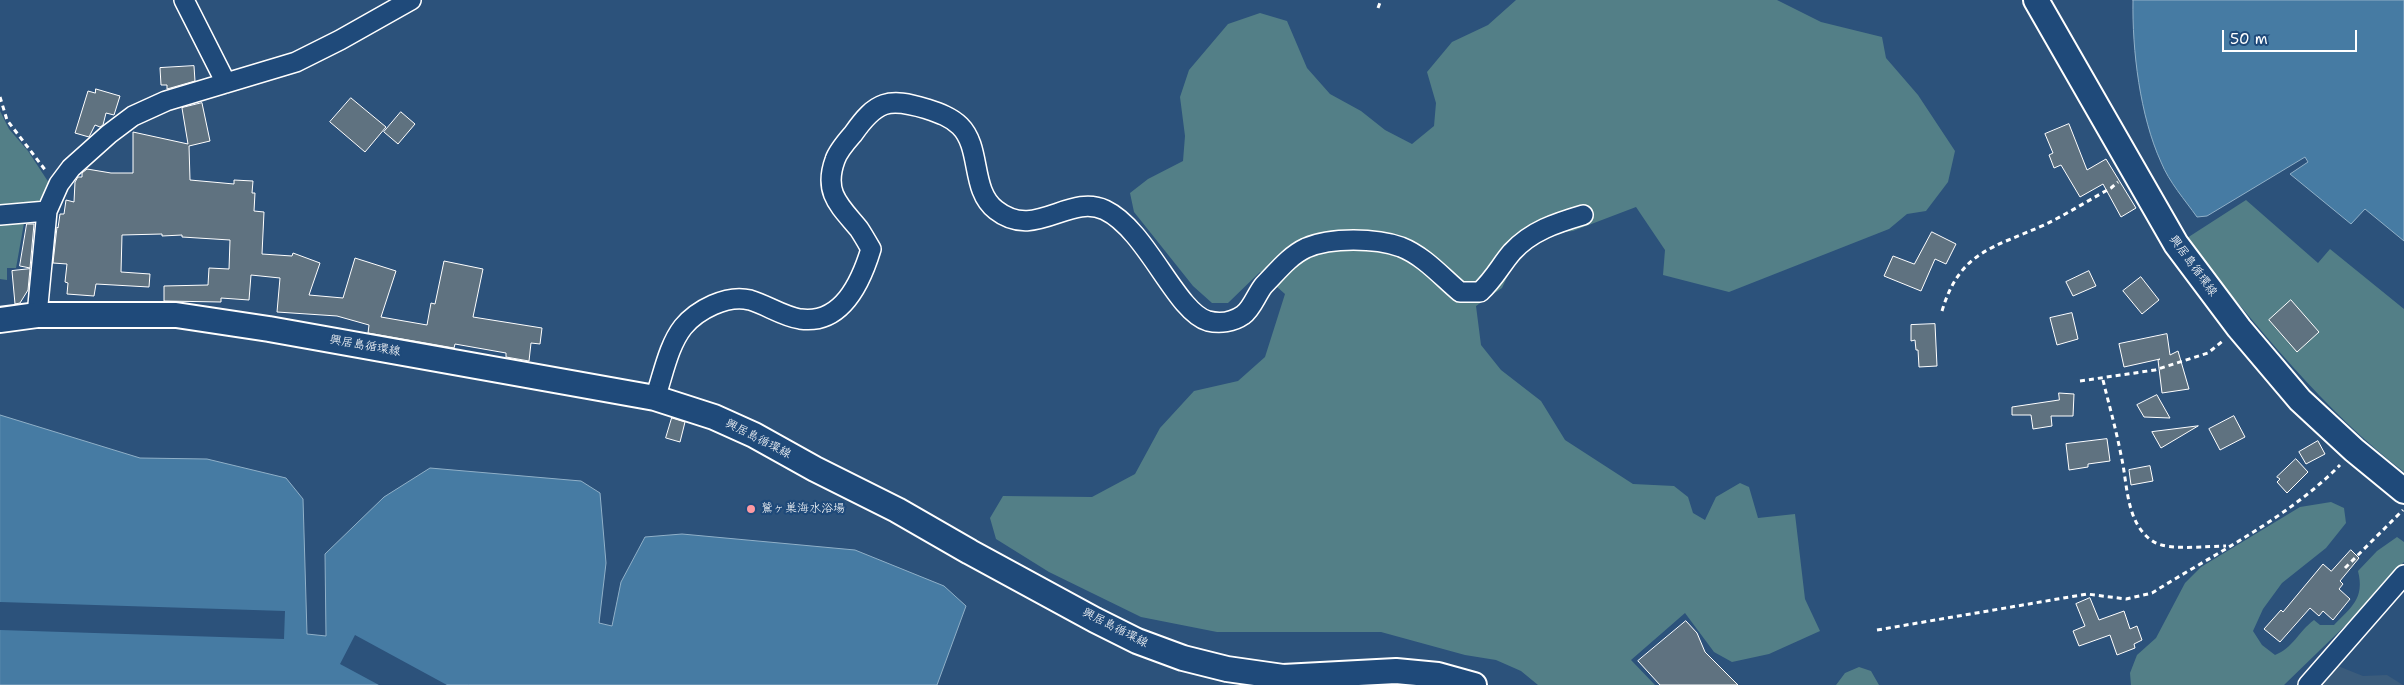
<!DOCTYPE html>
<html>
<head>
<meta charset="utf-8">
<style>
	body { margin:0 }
	#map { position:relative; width:2404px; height:685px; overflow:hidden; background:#2c527b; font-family:"Shantell Sans",sans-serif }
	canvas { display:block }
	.scale { position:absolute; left:2222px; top:30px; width:135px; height:22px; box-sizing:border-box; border:2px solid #fff; border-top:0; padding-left:6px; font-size:15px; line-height:18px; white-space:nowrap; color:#fff; -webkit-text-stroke:4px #1f4a7a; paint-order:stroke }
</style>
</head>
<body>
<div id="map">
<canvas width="2404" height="685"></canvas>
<div class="scale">50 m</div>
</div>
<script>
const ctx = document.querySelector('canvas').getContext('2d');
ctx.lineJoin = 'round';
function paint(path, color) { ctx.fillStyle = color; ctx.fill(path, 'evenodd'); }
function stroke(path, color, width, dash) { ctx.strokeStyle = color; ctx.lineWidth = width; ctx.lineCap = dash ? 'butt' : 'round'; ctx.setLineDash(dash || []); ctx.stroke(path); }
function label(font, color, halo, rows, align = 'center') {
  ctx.font = font + ' "Shantell Sans","Klee One",sans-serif'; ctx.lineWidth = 4.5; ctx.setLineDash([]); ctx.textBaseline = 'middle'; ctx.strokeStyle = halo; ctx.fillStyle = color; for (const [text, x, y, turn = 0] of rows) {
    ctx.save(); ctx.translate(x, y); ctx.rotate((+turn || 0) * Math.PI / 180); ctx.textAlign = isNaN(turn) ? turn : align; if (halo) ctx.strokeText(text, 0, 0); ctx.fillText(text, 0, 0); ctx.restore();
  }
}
paint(new Path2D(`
	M2338,666L2363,676L2387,675L2403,685H2323Z`), '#3b5c7c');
paint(new Path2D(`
	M1516,0H1777L1821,22L1882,37L1886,58L1918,95L1955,151L1948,182L1926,211L1907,214L1889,229L1729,292L1663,275L1665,250L1636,207L1573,231L1556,233L1528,248L1510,271L1502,288L1476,306L1481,345L1501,370L1541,401L1565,440L1633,484L1674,486L1688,497L1693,513L1705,520L1716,497L1740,483L1749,487L1758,518L1795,514L1805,599L1820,631L1769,654L1732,662L1714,652L1685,613L1631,660L1655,685H1538L1521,671L1496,660L1465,655L1381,632H1217L1141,617L1049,572L996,539L990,518L1003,496L1092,497L1135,474L1160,428L1194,391L1238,381L1265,357L1285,294L1260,272L1228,303H1212L1193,286L1134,212L1130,193L1148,179L1183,161L1185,136L1180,97L1189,70L1228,24L1260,13L1287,21L1307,68L1330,94L1361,111L1385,130L1412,144L1434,126L1436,103L1427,72L1452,42L1488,25Z
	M0,111L9,129L28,151L49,183C41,211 25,206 0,209Z
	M2246,200L2318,263L2330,249L2404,309V472C2324,411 2258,327 2194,250L2187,238Z
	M0,220L24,223L16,268H7V280L0,279Z
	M2331,502L2344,508L2346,523L2326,548L2282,583L2263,609L2253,631L2262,645L2275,655C2293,648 2298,632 2314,620L2320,625H2334C2351,607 2365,599 2358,571L2377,551L2397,537L2404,542V562L2352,619L2284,685H2131L2130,673L2137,655L2156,638L2185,583L2201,567L2300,507Z
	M1859,667L1871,671L1879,685H1836L1845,673Z`), '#537f87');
const water = new Path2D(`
	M2133,0H2404V241L2365,209L2351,224L2290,174L2308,162L2305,157L2207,216L2197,217C2185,200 2169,182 2161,162C2140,116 2132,50 2133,0Z
	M0,415L140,458L207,459L286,478L303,499L307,634L326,636L325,554L384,497L430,468L581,481L600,493L606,563L599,623L612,626L621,582L645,537L682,534L855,550L944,586L966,606L937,685H0Z`);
paint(water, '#467ba3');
stroke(water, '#90b0c8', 1);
paint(new Path2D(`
	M0,602L285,611L284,639L0,630Z
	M355,635L447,685H379L340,664Z`), '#2c527b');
const building = new Path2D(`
	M194,66L195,81L167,89V85H161L160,68Z
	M96,89L120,96L114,115L106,113L103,125L100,127L95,125L89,137L75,133L88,91L95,93Z
	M351,98L386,127L365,152L330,122Z
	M202,103L210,141L189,146L190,180L234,184V180L253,181L252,193H255L254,211L264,212L262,254L292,256L293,253L320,263L309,295L343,298L355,258L396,271L381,317L427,325L431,303L435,304L444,261L483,269L473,317L542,328L540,344L531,343L529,361L506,357V353L455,344L454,348L368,333L369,325L337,316L277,312L280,278L251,275L249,300L221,298V302L164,301V286L208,285L209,268L229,269L230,240L182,237V235L162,236V234L122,235L121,272L150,274L149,287L96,284L94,296L67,294L68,283L65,282L67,264L53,263L57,227L58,228L60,214H64L66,200L74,202L75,182L78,177H82V173L87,169L111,173H133V132L188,144L182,108Z
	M401,112L415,124L398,144L384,132Z
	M2069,124L2087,170L2106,159L2136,208L2121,217L2103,184L2080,197L2061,165L2054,168L2049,155L2053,153L2045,134Z
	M27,224H34L30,268L20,266Z
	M1932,232L1956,244L1946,264L1935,259L1921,291L1884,276L1893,256L1914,264Z
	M30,269L28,290L20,303L15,304L12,271Z
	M2089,271L2096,286L2073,296L2066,282Z
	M2141,277L2159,300L2142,314L2123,291Z
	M2291,300L2319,332L2297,352L2269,320Z
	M2072,313L2078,339L2057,345L2050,318Z
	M1935,324L1937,366L1919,367L1918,350H1916L1915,340L1911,341V325Z
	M2167,334L2170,355L2178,351L2189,389L2162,393L2158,360L2160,359L2124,367L2119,344Z
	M2059,393L2074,394L2073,416H2051L2052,426L2033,429L2031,415H2012V407L2059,400Z
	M2157,395L2170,418L2144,417L2137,405Z
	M2234,416L2245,437L2220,450L2209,429Z
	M672,418L685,422L680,442L666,438Z
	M2198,426L2161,448L2152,432Z
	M2107,439L2110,461L2088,464V467L2069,470L2066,444Z
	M2318,441L2325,454L2306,464L2299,452Z
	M2296,459L2308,472L2287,493L2277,482L2280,479L2277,477Z
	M2150,466L2153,481L2131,485L2129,470Z
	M2351,550L2359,558L2340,581L2343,584L2339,589L2350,599L2333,620L2323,611L2319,616L2310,608L2280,642L2264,629L2281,610L2283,612L2323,564L2331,571Z
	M2090,598L2099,620L2124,611L2130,629L2137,626L2142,640L2134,644L2135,648L2117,655L2110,635L2079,646L2073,631L2085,626L2076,604Z
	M1686,621L1697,633L1705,652L1738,685H1660L1638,661Z`);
paint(building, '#5f7280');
stroke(building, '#fff', 1);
const minor = new Path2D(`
	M184,0L226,83
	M0,215L47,211
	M37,315L47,211L59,184L71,168L109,134L133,116L166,101L296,62L340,40L411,0
	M655,398C663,376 668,346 683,327C697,310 727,294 750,300C767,305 782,316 800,319C842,325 861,282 871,249C867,242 863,235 859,229C840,206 823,193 835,160C838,151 846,142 853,134C876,101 888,97 927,109C939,113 951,117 960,126C982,148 970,190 996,210C1035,241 1069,193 1105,210C1147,230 1176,312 1208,321C1220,324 1233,322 1243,315C1252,309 1257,293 1264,285C1277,272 1289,256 1306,248C1331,237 1376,238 1401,247C1424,256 1442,277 1460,292H1480C1495,278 1500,266 1512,252C1531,231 1556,223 1583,215
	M2308,685L2404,575`);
const major = new Path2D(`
	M2036,0L2176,244L2239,328L2300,400L2354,450L2404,491
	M0,320L37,315H176L269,329L655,398L714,417L754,435L815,469L897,510L970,552L1095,620L1137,641L1183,658L1227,669L1283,677L1396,671L1438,675L1474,685`);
stroke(minor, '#fff', 22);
stroke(major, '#fff', 28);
stroke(new Path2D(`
	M1378,8L1381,0
	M0,97L7,120L46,171
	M1942,311C1960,251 1993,248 2044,225C2067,214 2089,200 2111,188L2118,182
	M2103,380C2109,405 2116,429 2121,455C2128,484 2125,524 2154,542C2169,551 2208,546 2226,546
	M2080,381L2155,370L2208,353L2224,340
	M2345,568L2403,510
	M1877,630L2087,594L2126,599L2152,593C2214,554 2288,518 2340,465`), '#fff', 3, [5, 4]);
stroke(minor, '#1f4a7a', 19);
stroke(major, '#1f4a7a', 24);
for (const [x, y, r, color] of [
	[751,509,5,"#ff9aa2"]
]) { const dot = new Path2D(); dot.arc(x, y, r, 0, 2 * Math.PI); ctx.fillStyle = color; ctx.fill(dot); stroke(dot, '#1f4a7a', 2); }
label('12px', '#fff', '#1f4a7a', [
	["興居島循環線",2193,266,54],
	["興居島循環線",365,346,10],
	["興居島循環線",758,439,27],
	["興居島循環線",1115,628,27]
]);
label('12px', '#fff', '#1f4a7a', [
	["鷲ヶ巣海水浴場",761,509]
], 'left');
</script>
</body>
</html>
